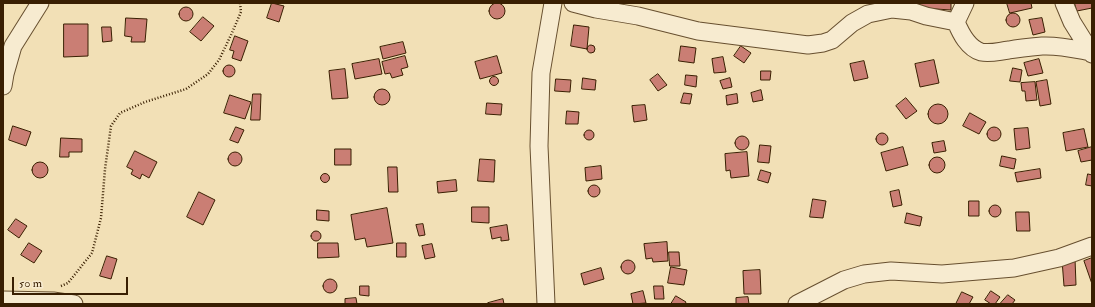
<!DOCTYPE html>
<html>
<head>
<meta charset="utf-8">
<style>
	body { margin:0 }
	#map { position:relative; width:1095px; height:307px; overflow:hidden; background:#f2e0b6; font-family:"IM FELL Double Pica",serif }
	canvas { display:block }
	.frame { position:absolute; inset:0; border:4px solid #391f02; pointer-events:none }
	.scale { position:absolute; left:12px; top:277px; width:116px; height:18px; box-sizing:border-box; border:2px solid #391f02; border-top:0; padding-left:5px; font-size:12px; line-height:14px; white-space:nowrap; color:#391f02; -webkit-text-stroke:3px #f7ebd0; paint-order:stroke }
</style>
</head>
<body>
<div id="map">
<canvas width="1095" height="307"></canvas>
<div class="frame"></div>
<div class="scale">50 m</div>
</div>
<script>
const ctx = document.querySelector('canvas').getContext('2d');
ctx.lineJoin = 'round';
function paint(path, color) { ctx.fillStyle = color; ctx.fill(path, 'evenodd'); }
function stroke(path, color, width, dash) { ctx.strokeStyle = color; ctx.lineWidth = width; ctx.lineCap = dash ? 'butt' : 'round'; ctx.setLineDash(dash || []); ctx.stroke(path); }
const building = new Path2D(`
	M489 11a8 8 0 1 1 16 0a8 8 0 1 1-16 0Z
	M272,3L284,6L279,22L267,18Z
	M920,3H951V10L920,8Z
	M1007,3H1031L1032,8L1010,13Z
	M1075,3H1092V8L1077,11Z
	M179 14a7 7 0 1 1 14 0a7 7 0 1 1-14 0Z
	M1006 20a7 7 0 1 1 14 0a7 7 0 1 1-14 0Z
	M203,17L214,26L201,41L190,32Z
	M126,18L147,19L145,42H131L132,37L125,36Z
	M1042,18L1045,32L1033,35L1029,20Z
	M64,24H88V56L64,57Z
	M574,25L589,27L587,49L571,46Z
	M102,27H111L112,41L103,42Z
	M235,36L248,41L241,61L232,58L234,51L230,50Z
	M403,42L406,53L383,59L380,47Z
	M587 49a4 4 0 1 1 8 0a4 4 0 1 1-8 0Z
	M681,46L696,48L694,63L679,61Z
	M741,46L751,53L744,63L734,56Z
	M405,56L408,67L401,69L403,75L392,78L390,73L385,74L382,62Z
	M497,56L502,73L480,79L475,62Z
	M723,57L726,72L714,73L712,59Z
	M379,59L382,74L355,79L352,64Z
	M1039,59L1043,73L1028,76L1024,63Z
	M934,60L939,83L920,87L915,64Z
	M864,61L868,78L854,81L850,64Z
	M223 71a6 6 0 1 1 12 0a6 6 0 1 1-12 0Z
	M1013,68L1022,70L1020,82L1010,81Z
	M345,69L348,98L332,99L329,71Z
	M761,71H771L770,80H761Z
	M658,74L667,85L658,91L650,80Z
	M686,75L697,76L696,87L685,85Z
	M489.5 81a4.5 4.5 0 1 1 9 0a4.5 4.5 0 1 1-9 0Z
	M583,78L596,80L595,90L582,89Z
	M730,78L732,87L723,89L720,81Z
	M556,79L571,80L570,92L555,91Z
	M1047,80L1051,104L1040,106L1036,82Z
	M1035,82L1037,100L1026,101L1025,91H1022L1021,83Z
	M374 97a8 8 0 1 1 16 0a8 8 0 1 1-16 0Z
	M761,90L763,100L753,102L751,93Z
	M684,93L692,94L690,104L681,103Z
	M253,94H261L260,120H251Z
	M737,94L738,103L727,105L726,96Z
	M230,95L251,102L245,119L224,113Z
	M906,98L917,111L906,119L896,106Z
	M487,103L502,104L501,115L486,114Z
	M928 114a10 10 0 1 1 20 0a10 10 0 1 1-20 0Z
	M645,105L647,120L634,122L632,106Z
	M567,111L579,112L578,124H566Z
	M970,113L986,122L979,134L963,126Z
	M13,126L31,132L26,146L9,140Z
	M987 134a7 7 0 1 1 14 0a7 7 0 1 1-14 0Z
	M236,127L244,130L238,143L230,140Z
	M1028,128L1030,148L1016,150L1014,129Z
	M1084,129L1088,147L1066,151L1063,133Z
	M584 135a5 5 0 1 1 10 0a5 5 0 1 1-10 0Z
	M876 139a6 6 0 1 1 12 0a6 6 0 1 1-12 0Z
	M735 143a7 7 0 1 1 14 0a7 7 0 1 1-14 0Z
	M61,138L82,139V152H69V157H60Z
	M944,141L946,151L934,153L932,143Z
	M760,145L771,146L769,163L758,162Z
	M903,147L908,165L886,171L881,153Z
	M1092,147V160L1081,162L1078,151Z
	M335,149H351V165H335Z
	M135,151L157,162L149,178L142,174L140,179L131,174L133,170L127,167Z
	M747,152L749,176L731,178L730,170L726,171L725,154Z
	M228 159a7 7 0 1 1 14 0a7 7 0 1 1-14 0Z
	M1002,156L1016,159L1014,169L1000,166Z
	M929 165a8 8 0 1 1 16 0a8 8 0 1 1-16 0Z
	M480,159L495,160L494,182L478,181Z
	M32 170a8 8 0 1 1 16 0a8 8 0 1 1-16 0Z
	M601,166L602,179L586,181L585,168Z
	M388,167H397L398,192H389Z
	M1040,169L1041,178L1017,182L1015,173Z
	M761,170L771,173L768,183L758,180Z
	M320.5 178a4.5 4.5 0 1 1 9 0a4.5 4.5 0 1 1-9 0Z
	M1088,174L1092,175V186L1086,185Z
	M456,180L457,191L438,193L437,182Z
	M588 191a6 6 0 1 1 12 0a6 6 0 1 1-12 0Z
	M899,190L902,205L893,207L890,192Z
	M199,192L215,200L203,225L187,217Z
	M813,199L826,201L823,218L810,217Z
	M969,201H979V216H969Z
	M989 211a6 6 0 1 1 12 0a6 6 0 1 1-12 0Z
	M472,207H489V223L472,222Z
	M387,208L393,243L367,247L365,238L355,240L351,215Z
	M317,210L329,211V221L317,220Z
	M1016,212H1029L1030,231H1017Z
	M907,213L922,217L920,226L905,223Z
	M16,219L27,226L19,238L8,230Z
	M423,224L425,235L419,236L416,225Z
	M507,225L509,240L501,241V237L492,239L490,228Z
	M311 236a5 5 0 1 1 10 0a5 5 0 1 1-10 0Z
	M667,242L668,261L653,262L652,258L646,259L644,244Z
	M29,243L42,251L34,263L21,255Z
	M318,243H338L339,257L318,258Z
	M397,243H406V257H397Z
	M432,244L435,257L425,259L422,246Z
	M669,252H679L680,266H670Z
	M107,256L117,259L111,279L100,276Z
	M1092,258V284L1084,261Z
	M1075,259L1076,285L1064,286L1062,260Z
	M621 267a7 7 0 1 1 14 0a7 7 0 1 1-14 0Z
	M671,267L687,270L684,285L668,283Z
	M601,268L604,279L584,285L581,274Z
	M760,270L761,294H744L743,271Z
	M323 286a7 7 0 1 1 14 0a7 7 0 1 1-14 0Z
	M360,286H369V296L360,295Z
	M654,286H663L664,299H655Z
	M643,291L646,303L633,304L631,294Z
	M991,291L1000,297L995,304H991L985,300Z
	M962,292L973,297L969,304H956Z
	M1008,295L1015,300L1012,304H1000Z
	M676,296L686,302L685,304H671Z
	M748,297L749,304H736V298Z
	M356,298L357,304H345V299Z
	M503,299L504,304H489L488,303Z`);
paint(building, '#ca7e74');
stroke(building, '#391f02', 1);
const minor = new Path2D(`
	M573,3L596,9L638,16L698,31L808,45L823,43L832,40L852,23L868,14L892,9L911,11L926,16L956,22C961,34 968,48 981,52C991,54 999,51 1009,50C1020,48 1031,47 1042,46C1059,45 1075,49 1091,52
	M1064,3L1072,22L1092,54
	M956,22L965,3
	M3,86L5,74L13,46L40,3
	M3,300L53,301L74,304
	M546,304L539,146L541,73L553,3
	M797,304L844,280L864,274L891,271L942,274L1014,268L1059,258L1092,246`);
stroke(minor, '#674f2f', 19);
stroke(new Path2D(`
	M61,286L68,283L92,253L101,218L105,169L111,126L120,113L145,102L186,89L208,74L219,60L231,35L241,12L240,3`), '#391f02', 2.5, [1, 2]);
stroke(minor, '#f7ebd0', 17);
</script>
</body>
</html>
